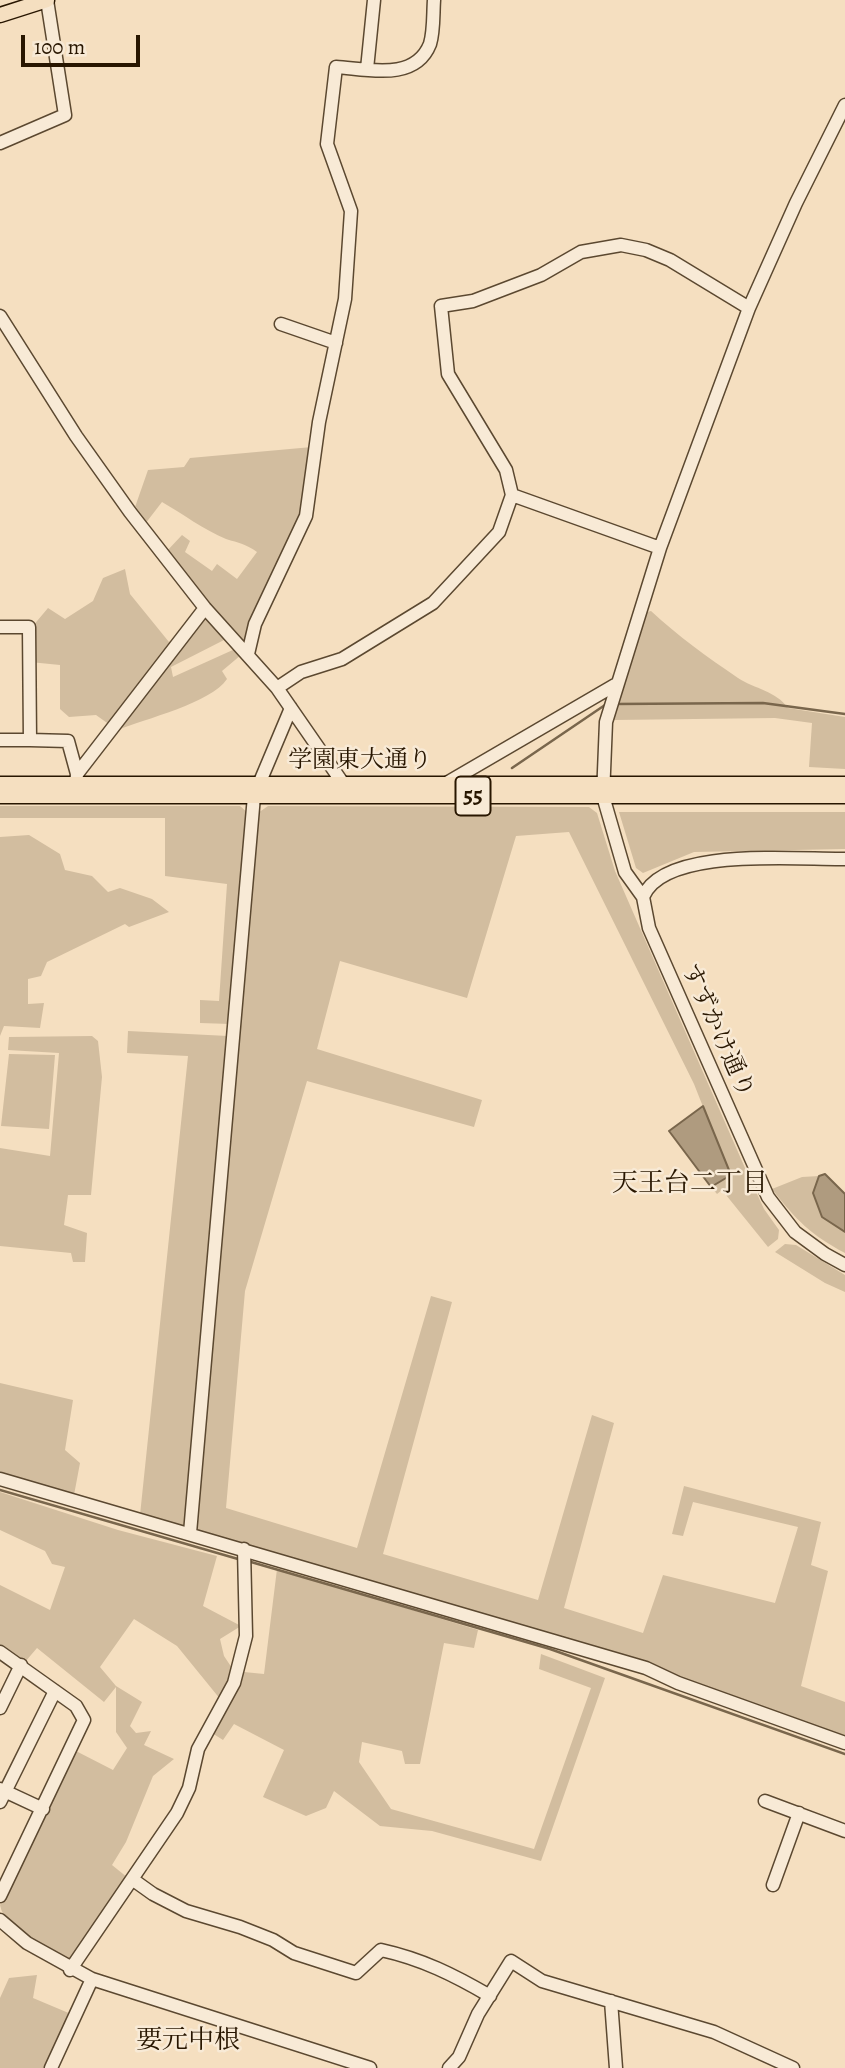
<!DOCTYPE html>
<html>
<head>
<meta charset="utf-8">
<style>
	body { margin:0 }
	#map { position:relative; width:845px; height:2068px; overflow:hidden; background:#f5dfc0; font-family:Alegreya,serif }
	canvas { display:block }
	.scale { position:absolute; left:21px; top:35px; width:119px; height:32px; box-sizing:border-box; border:4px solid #281600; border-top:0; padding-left:9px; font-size:21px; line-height:24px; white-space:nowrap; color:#281600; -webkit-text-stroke:5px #f8ead6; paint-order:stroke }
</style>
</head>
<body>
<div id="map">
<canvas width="845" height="2068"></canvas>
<div class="scale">100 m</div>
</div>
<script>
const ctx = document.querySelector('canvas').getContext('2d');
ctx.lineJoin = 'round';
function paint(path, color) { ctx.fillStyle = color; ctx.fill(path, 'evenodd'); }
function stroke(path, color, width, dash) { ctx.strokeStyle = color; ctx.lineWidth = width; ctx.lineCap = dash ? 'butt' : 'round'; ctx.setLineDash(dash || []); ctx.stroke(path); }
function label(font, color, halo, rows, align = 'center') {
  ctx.font = font + ' Alegreya,"Noto Serif JP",serif'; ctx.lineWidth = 5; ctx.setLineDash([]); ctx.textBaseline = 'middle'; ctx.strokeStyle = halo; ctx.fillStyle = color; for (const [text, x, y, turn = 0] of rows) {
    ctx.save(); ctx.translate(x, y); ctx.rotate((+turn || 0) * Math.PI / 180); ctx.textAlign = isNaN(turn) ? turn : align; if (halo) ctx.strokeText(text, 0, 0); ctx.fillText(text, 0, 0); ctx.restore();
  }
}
paint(new Path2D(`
	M312,447L301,517L249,639L243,643L206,604L166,552L182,535L190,541L185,552L212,571L217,564L237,579L257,552C246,544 239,543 226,539C204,530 183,514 162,502L145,524L134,510L148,470L184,467L190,458Z
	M125,569L130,594L169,642L205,612L226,639L171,667L173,677L235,649L241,655L222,671L227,679C211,703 145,719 117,730L96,715L69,717L60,709V665L30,662L32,627L48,608L65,619L93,601L103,578Z
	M651,611C678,636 707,657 738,678C755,689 776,691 788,708L845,717V769L809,767L812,723L775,718L614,720L621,681L643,613Z
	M0,806H240L248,813L230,1024L200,1023V1000L219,1001L227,884L165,876V818H0Z
	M268,806L589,807L597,813L615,871L745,1168L764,1209L779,1230L778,1239L768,1247L722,1190L717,1194L711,1187L730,1175L694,1084L569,832L516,836L467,998L340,961L317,1049L482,1100L474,1127L307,1081L245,1291L226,1508L357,1548L431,1296L452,1302L383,1554L538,1600L592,1415L614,1423L564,1608L643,1633L663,1575L775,1603L798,1527L693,1502L683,1536L672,1534L684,1486L821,1522L811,1565L828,1571L801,1686L845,1702V1738L679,1679L199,1532L195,1522L258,813Z
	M619,812H845V849L694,852L643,873L636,868Z
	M29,835L60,854L65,870L92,876L108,892L120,888L152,899L169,912L129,927L125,924L47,962L41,976L28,979V1004L44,1003L40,1028L4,1026L0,1036V837Z
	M128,1031L228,1036L185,1523L181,1527L140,1515L188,1056L127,1053Z
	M92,1036L98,1041L102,1077L91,1195H68L64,1225L87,1233L85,1262H73L71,1253L0,1246V1148L50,1156L59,1053L8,1050L9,1037Z
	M9,1054L55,1055L49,1129L1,1126Z
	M819,1176L813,1193L822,1217L845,1232V1253C811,1235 796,1220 772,1189L802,1177Z
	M785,1244L796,1245L845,1275V1292L825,1283L775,1252Z
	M0,1383L73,1400L65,1450L80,1463L74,1495L0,1474Z
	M0,1492L118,1530L217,1556L203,1606L241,1626L220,1639L224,1656L234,1671L264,1674L277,1569L478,1630L474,1648L444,1643L420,1764H405L402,1751L362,1742L359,1762L391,1809L534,1849L591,1688L539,1669L541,1654L605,1678L541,1861L432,1831L380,1826L334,1791L326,1808L306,1816L263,1797L284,1750L234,1724L223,1740L212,1733L225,1705L177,1646L134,1619L100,1667L116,1686L142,1702L130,1726L136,1733L151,1731L144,1745L174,1759L153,1776L126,1842L112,1865L128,1878L71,1962C49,1951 5,1932 0,1905L74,1750L113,1770L127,1748L116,1732V1687L104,1702L37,1648L25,1662L0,1646V1585L50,1610L65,1567L52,1564L45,1551L0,1530Z
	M37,1975L33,1998L71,2014L51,2060L44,2068H0V1998L9,1978Z`), '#d2bd9f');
const water = new Path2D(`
	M703,1106L731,1175L711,1187L669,1131Z
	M825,1174L845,1194V1232L822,1217L813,1193L819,1176Z`);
paint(water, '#af9b7f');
stroke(water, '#79664c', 2);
stroke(new Path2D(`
	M615,704L763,703L845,714
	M512,768L605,705
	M0,1490L238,1559
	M251,1562L550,1649L845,1754`), '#79664c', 2.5);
const minor = new Path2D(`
	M367,69L374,0
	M845,105L796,203L749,308L660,548L606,722L603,796L625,872L643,897L649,928L768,1197L795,1232L825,1254L845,1265
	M0,143L65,115L47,0
	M0,316L76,436L130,512L205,608L277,688L342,782
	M281,324L336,343
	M512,495L660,548
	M0,627H29L30,740H0
	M248,654L255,624L306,516L319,422L345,299L351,211L327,144L336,67C367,69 415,82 430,44C434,31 433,14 434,0
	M277,688L301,672L342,659L433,603L499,532L512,495L506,470L448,374L441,306L473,301L541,275L581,252L621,245L646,250L670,260L749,308
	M30,740L68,741L77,774
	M76,784L77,774L205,608
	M445,784L615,685
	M643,897C664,846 798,860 845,859
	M0,1479L646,1668L678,1683L845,1743
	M190,1533L254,796L291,708
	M0,1652L76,1706L84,1720L0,1896
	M0,1708L21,1665
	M0,1789L43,1809
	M765,1801L845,1831
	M0,1802L55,1691
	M132,1879L153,1894L186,1911L240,1927L273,1940L294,1953L356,1973L381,1950C422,1959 454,1975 490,1996
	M773,1885L799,1813
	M0,1920L27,1943L92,1979L370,2068
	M70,1970L177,1813L189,1788L198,1749L234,1683L246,1636L244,1549
	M611,2001L616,2068
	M51,2068L92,1979
	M449,2068L459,2057L478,2014L511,1961L542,1981L714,2032L793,2068`);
const major = new Path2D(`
	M0,15L47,0
	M0,784H845
	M0,796H845`);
stroke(minor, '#5b4830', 15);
stroke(major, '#281600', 17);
stroke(minor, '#f8ead6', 12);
stroke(major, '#f5dfc0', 14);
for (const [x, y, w] of [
	[473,796,35]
]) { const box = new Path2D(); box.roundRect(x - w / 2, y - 19.5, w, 39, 5); ctx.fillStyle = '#f8ead6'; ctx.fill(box); stroke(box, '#281600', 2); }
label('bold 23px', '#281600', null, [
	["55",473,796]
]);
label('24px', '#281600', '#f8ead6', [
	["学園東大通り",360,761],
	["すずかけ通り",717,1031,66]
]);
label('26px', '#281600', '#f8ead6', [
	["天王台二丁目",690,1185],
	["要元中根",188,2042]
]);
</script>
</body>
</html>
